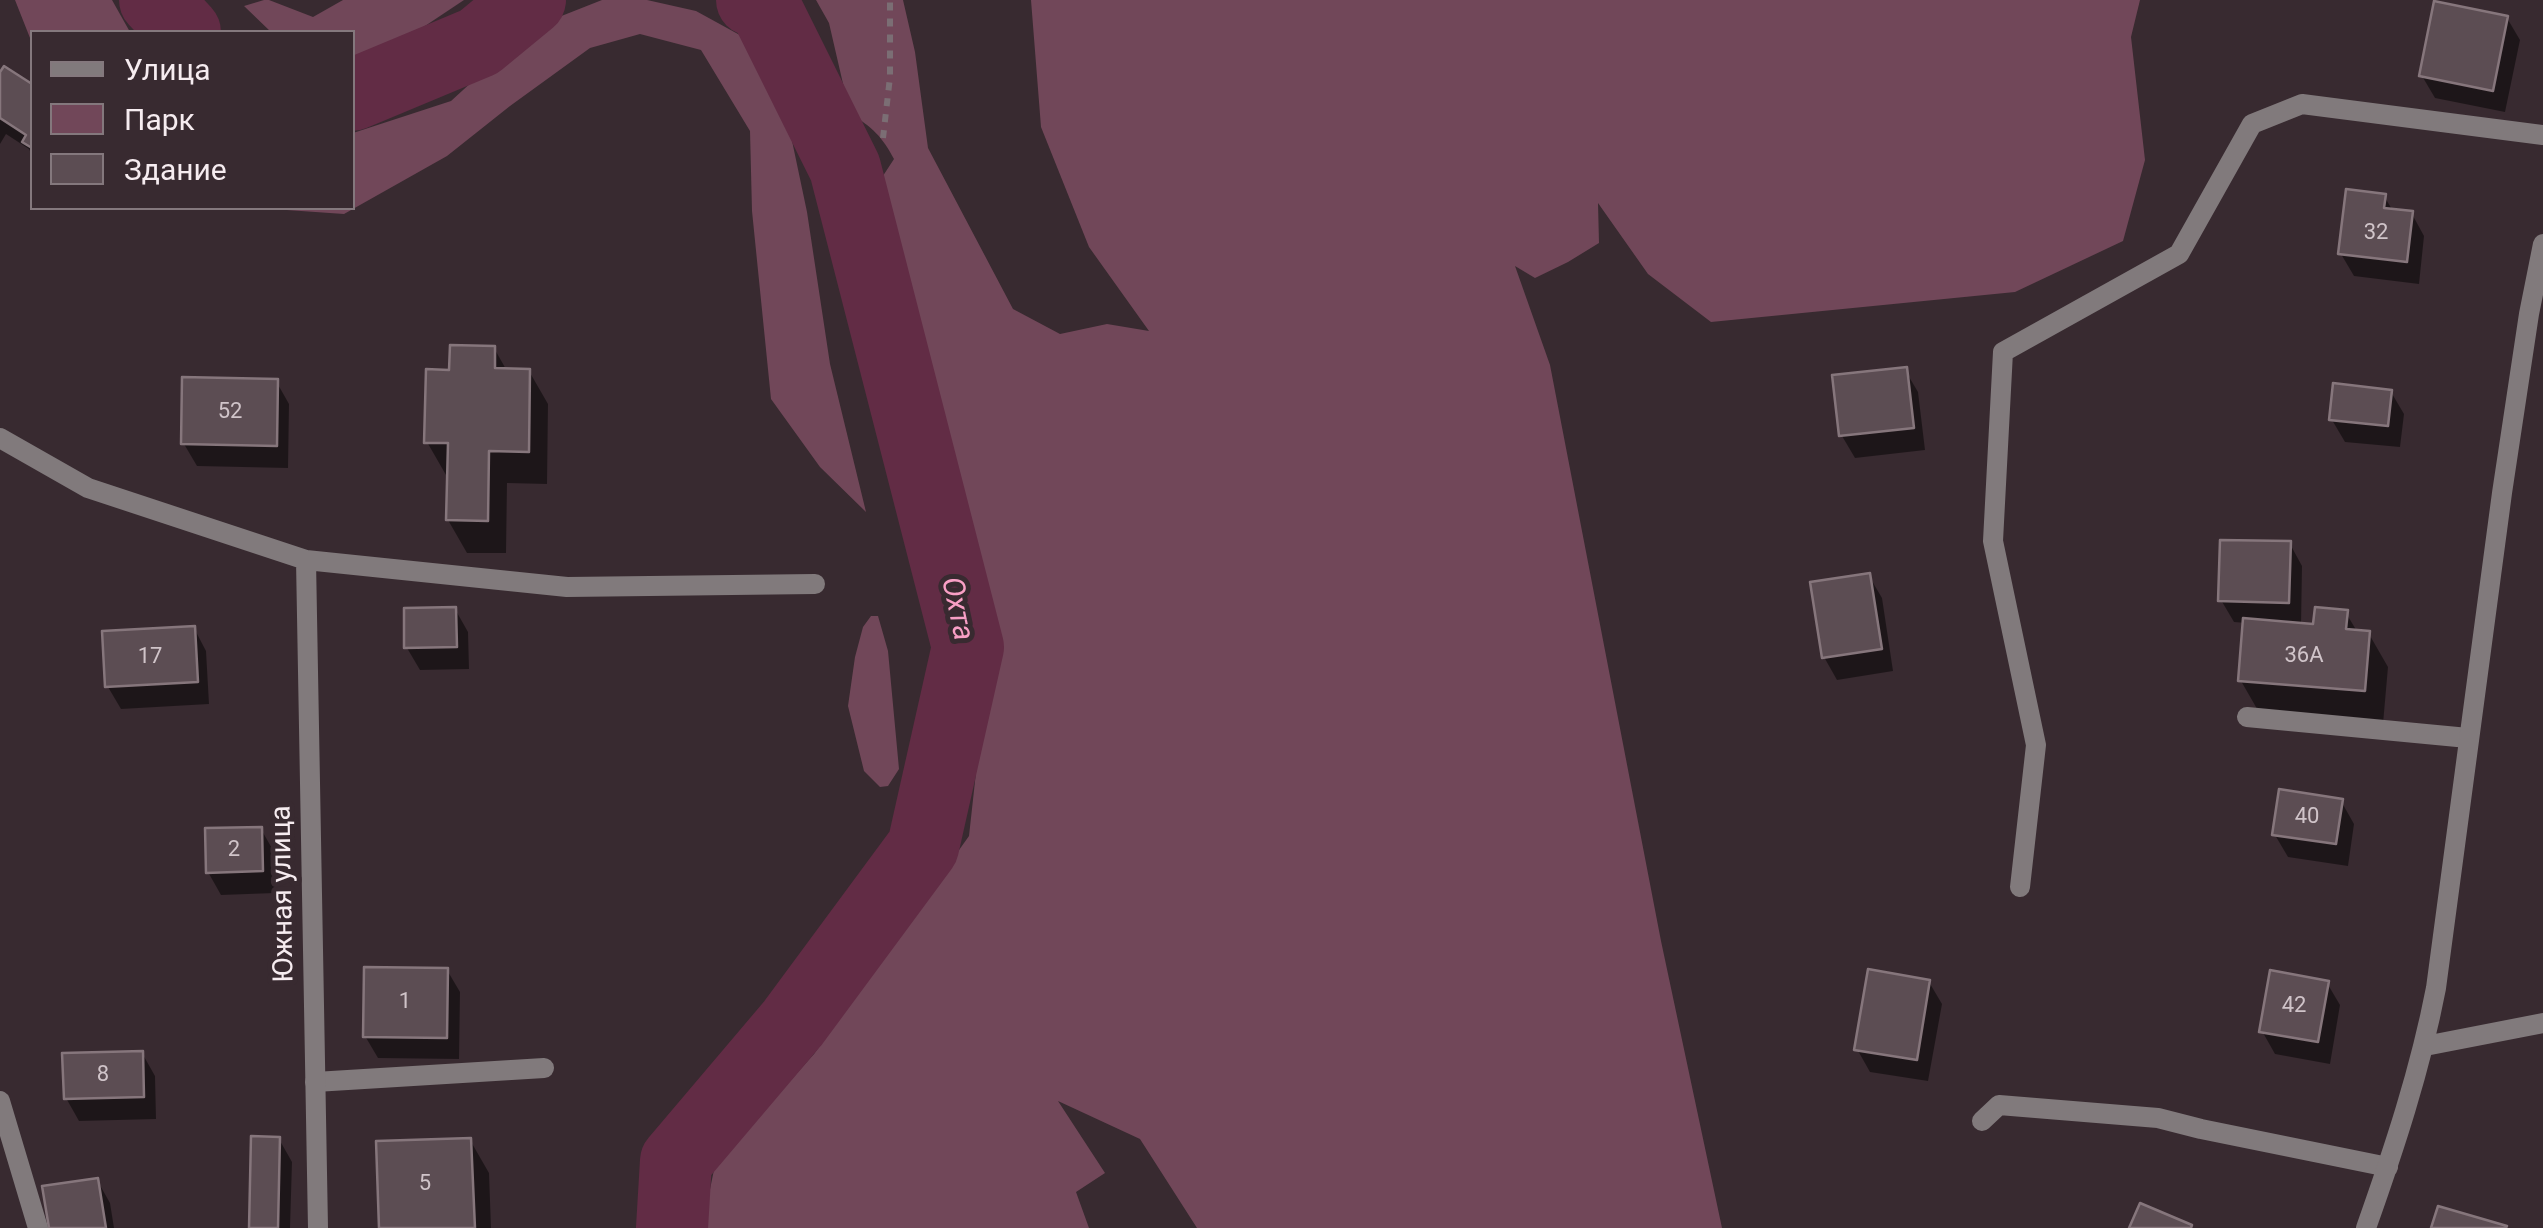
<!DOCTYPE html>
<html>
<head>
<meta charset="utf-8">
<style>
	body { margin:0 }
	#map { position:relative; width:2543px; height:1228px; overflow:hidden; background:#382a30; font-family:Roboto,sans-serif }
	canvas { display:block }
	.legend { position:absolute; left:30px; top:30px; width:325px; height:180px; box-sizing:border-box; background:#382a30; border:2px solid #84787d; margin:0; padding:12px 18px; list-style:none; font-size:30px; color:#f6ecf0 }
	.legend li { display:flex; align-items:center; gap:20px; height:50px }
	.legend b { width:50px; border:2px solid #84787d }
</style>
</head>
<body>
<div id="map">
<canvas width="2543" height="1228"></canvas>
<ul class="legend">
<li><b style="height:12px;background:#817a7c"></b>Улица</li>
<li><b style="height:28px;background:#714759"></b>Парк</li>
<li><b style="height:28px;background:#5c4d53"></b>Здание</li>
</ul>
</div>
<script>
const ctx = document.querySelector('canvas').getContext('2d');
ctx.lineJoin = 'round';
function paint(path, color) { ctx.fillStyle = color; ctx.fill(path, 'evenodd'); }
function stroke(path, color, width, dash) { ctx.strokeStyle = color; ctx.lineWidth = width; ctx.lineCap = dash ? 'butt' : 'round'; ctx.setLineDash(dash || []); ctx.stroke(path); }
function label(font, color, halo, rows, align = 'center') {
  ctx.font = font + ' Roboto,sans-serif'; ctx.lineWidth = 10; ctx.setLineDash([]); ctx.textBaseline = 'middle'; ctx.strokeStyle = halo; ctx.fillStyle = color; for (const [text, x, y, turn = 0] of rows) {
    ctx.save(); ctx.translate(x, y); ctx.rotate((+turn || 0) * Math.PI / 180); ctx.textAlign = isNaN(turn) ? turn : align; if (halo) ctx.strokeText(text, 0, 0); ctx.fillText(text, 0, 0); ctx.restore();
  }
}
paint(new Path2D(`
	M15,0H112L130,32H32V43Z
	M264,0H269L313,17L343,0H464L422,28L353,63L352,32H271L244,6Z
	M602,0H647L696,11L758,45L791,136L807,212L830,364L866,512L820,467L771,399L752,211L750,131L701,50L640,34L590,48L510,106L447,156L344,214L258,208H352L353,133L451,101L531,28Z
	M816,0H903L915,52L928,148L1013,309L1060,334L1107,324L1149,331L1089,247L1041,127L1031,0H2140L2131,37L2145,160L2123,241L2015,292L1711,322L1648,274L1598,203L1599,243L1568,262L1535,278L1515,266L1550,365L1661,941L1722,1228H1197L1140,1139L1058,1101L1105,1173L1076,1192L1089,1228H702L715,1165L814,1054L969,836L992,627L877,185L894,159C883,138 872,126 850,114L829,23Z
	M871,616H878L888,651L899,769L888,786L880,787L864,771L848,706L855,657L863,627Z`), '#714759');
paint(new Path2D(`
	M2507,18L2520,40L2505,112L2435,98L2422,76Z
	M5,69L32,87V155L29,149L6,134L0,144V77Z
	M2384,196L2393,211L2412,214L2424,236L2419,284L2354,276L2341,254Z
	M494,348L507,371H529L548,404L547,484L507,483L506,553H467L448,520L449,475H446L427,442L452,372Z
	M1905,370L1918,392L1925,450L1855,458L1842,436Z
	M276,381L289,404L288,468L197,466L184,444Z
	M2391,392L2404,414L2400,447L2345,442L2332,420Z
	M2290,544L2302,566L2301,626L2315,627L2346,613L2358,633L2369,634L2388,667L2383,724L2260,714L2241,681L2246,623L2234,622L2221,600Z
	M1869,576L1882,598L1893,671L1837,680L1824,657Z
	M455,609L468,632L469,669L420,670L407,648Z
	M194,628L206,651L209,704L121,709L108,687Z
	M2341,801L2354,824L2348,866L2288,857L2275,835Z
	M261,829L274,852L275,893L221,895L208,872Z
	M447,970L460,992L459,1059L378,1058L365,1036Z
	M1929,982L1942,1004L1928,1081L1870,1072L1857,1049Z
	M2327,983L2340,1005L2330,1064L2275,1054L2262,1031Z
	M142,1053L155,1076L156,1119L79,1121L66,1098Z
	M279,1139L292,1162L290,1228H251Z
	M470,1140L489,1173L491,1228H381Z
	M97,1180L110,1203L114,1228H51Z`), '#0007');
stroke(new Path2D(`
	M155,0L185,32
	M352,95L479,42L530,0
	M672,1228L676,1161L793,1023L923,847L968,647L845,168L764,5L752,0`), '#622c45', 72);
const building = new Path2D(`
	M2434,1L2508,16L2493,91L2419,76Z
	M4,66L32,84V148L22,142L26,135L0,118V72Z
	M2346,189L2386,194L2384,208L2413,211L2407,262L2338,254Z
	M450,345L495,346V368L530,369L529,452L489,451L488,521L446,520L448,443H424L426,369L449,370Z
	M1907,367L1914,428L1839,436L1832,375Z
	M182,377L278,379L277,446L181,444Z
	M2333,383L2392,390L2388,426L2329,420Z
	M2220,540L2291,541L2289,603L2218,601Z
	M1870,573L1882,649L1822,658L1810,582Z
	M456,607L457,647L404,648V608Z
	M2315,607L2348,610L2346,629L2370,631L2365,691L2238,681L2243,618L2313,624Z
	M195,626L198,682L105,687L102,631Z
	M2279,789L2343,799L2336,844L2272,835Z
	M262,827L263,871L206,873L205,828Z
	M364,967L448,968L447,1038L363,1037Z
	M1868,969L1930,980L1917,1060L1854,1050Z
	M2270,970L2329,981L2318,1042L2259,1032Z
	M143,1051L144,1097L64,1099L62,1053Z
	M251,1136L280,1137L278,1228H249Z
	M471,1138L475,1228H379L376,1141Z
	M98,1178L106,1228H49L42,1186Z
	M2140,1203L2192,1225L2191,1228H2129Z
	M2438,1206L2507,1226L2506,1228H2431Z`);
paint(building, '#5c4d53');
stroke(building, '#86767c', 2.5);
stroke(new Path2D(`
	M883,138L890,77V0`), '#7b6e74', 6, [8, 8]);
stroke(new Path2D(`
	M2247,717L2468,738
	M2020,887L2036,745L1993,541L2003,352L2179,254L2252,124L2302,104L2543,135
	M315,1082L544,1068
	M1982,1121L1999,1105L2158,1118L2201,1129L2388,1167`), '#817a7c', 20);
stroke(new Path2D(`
	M0,438L88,488L306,560L567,587L815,584
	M306,560L318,1228
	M2425,1046L2543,1023
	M0,1101L38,1228
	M2366,1228C2394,1149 2420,1071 2436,988L2502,493L2529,314L2543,244`), '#817a7c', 20);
label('22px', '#d0c4c9', null, [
	["32",2376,233],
	["52",230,412],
	["36А",2304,656],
	["17",150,657],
	["40",2307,817],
	["2",234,850],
	["1",405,1002],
	["42",2294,1006],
	["8",103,1075],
	["5",425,1184]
]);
label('28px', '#f6ecf0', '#382a30', [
	["Южная улица",284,894,-91]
]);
label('italic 30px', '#f89fc5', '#382a30', [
	["Охта",956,609,78]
]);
</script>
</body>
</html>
